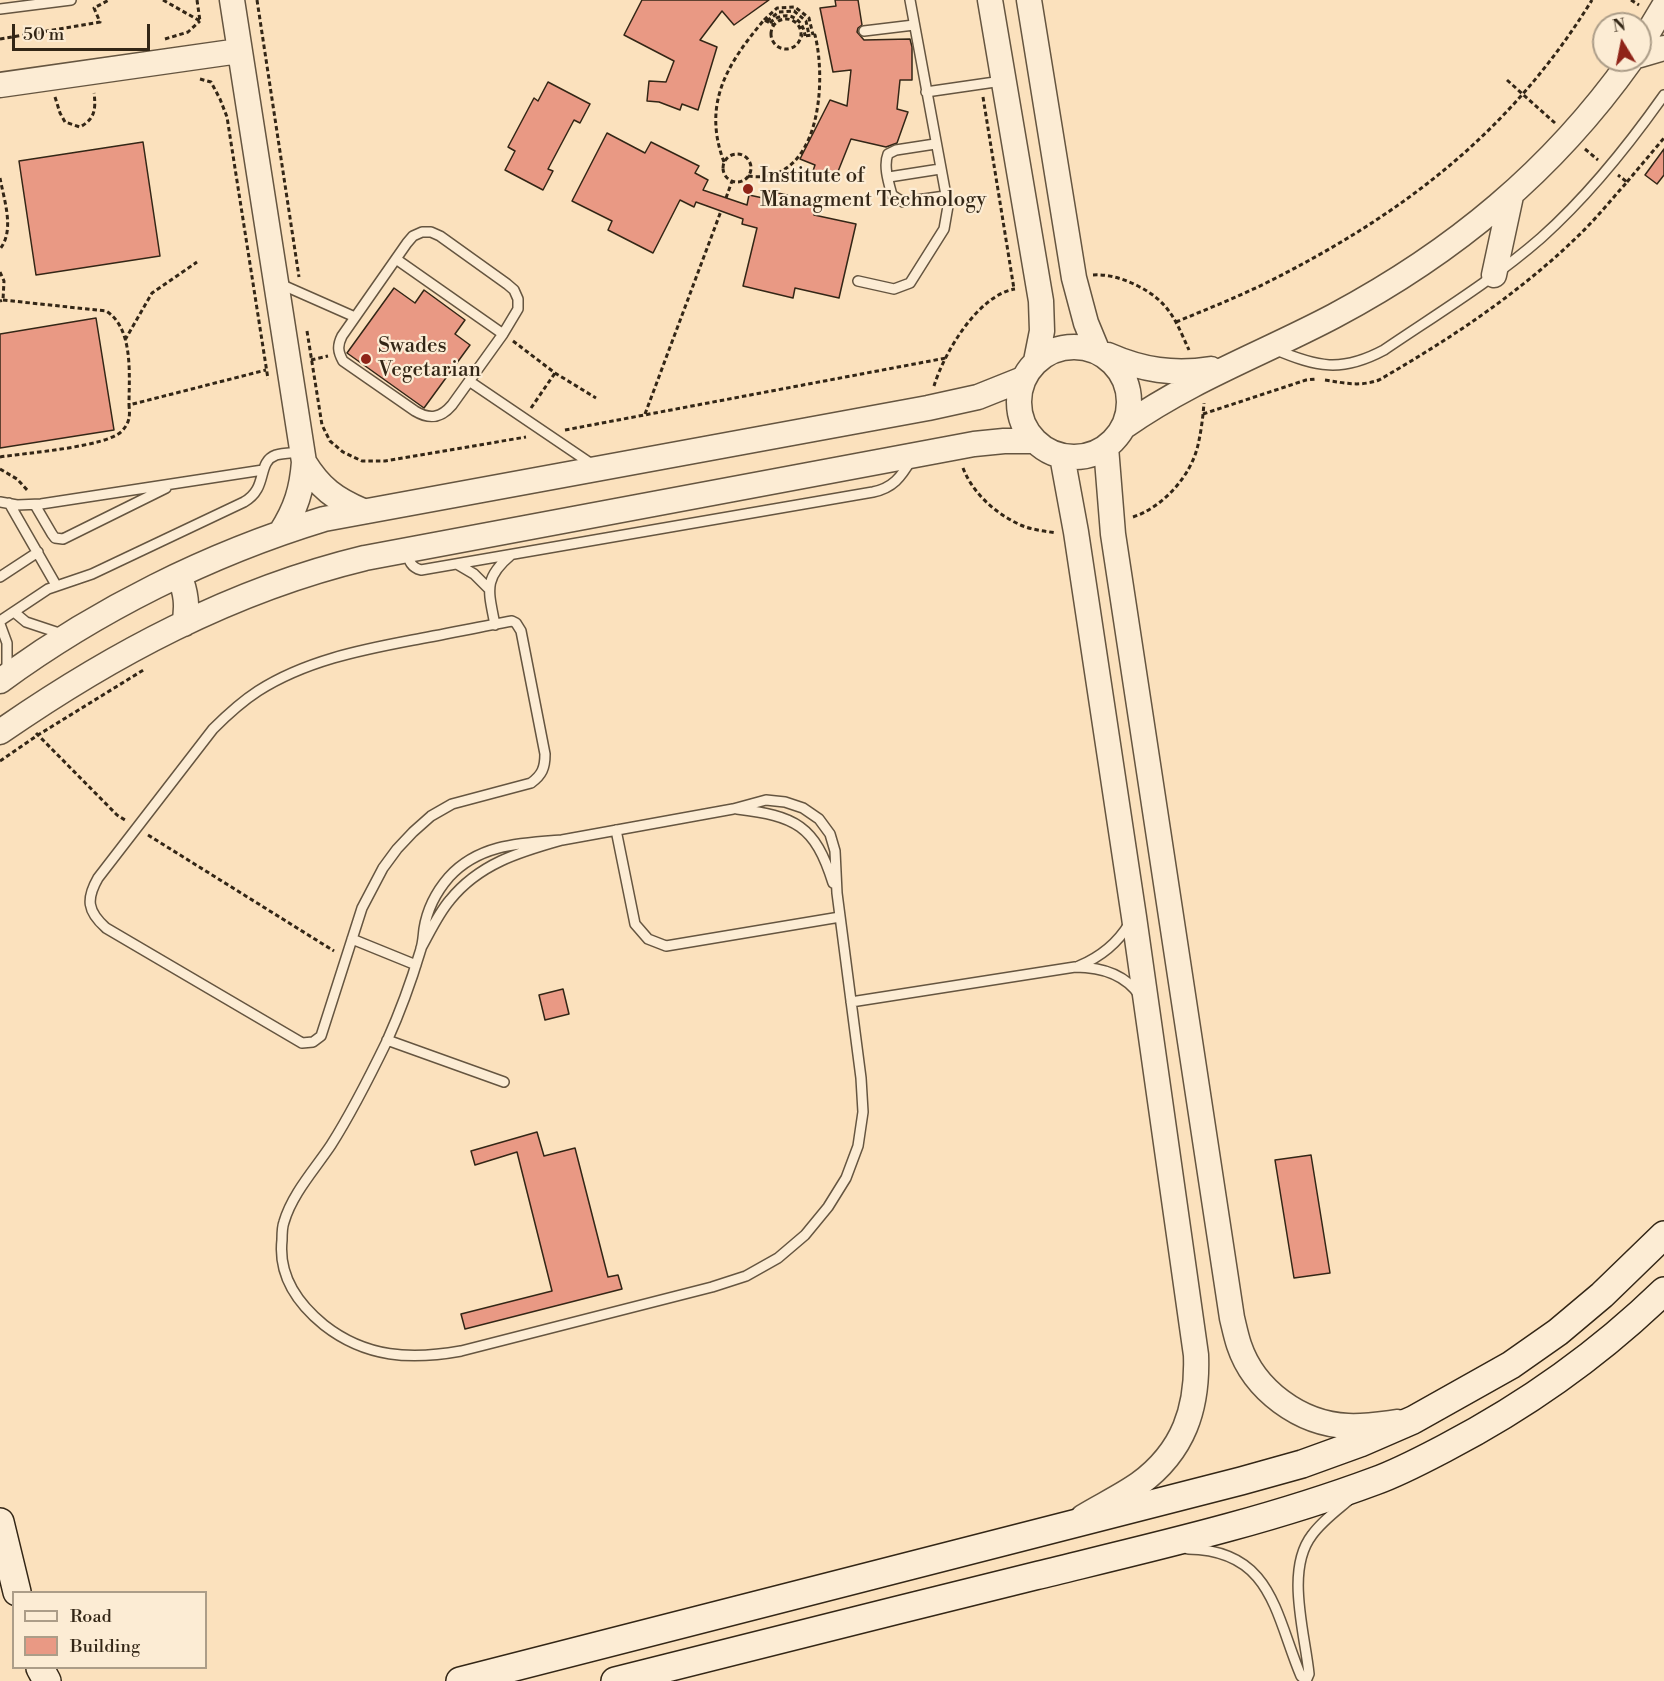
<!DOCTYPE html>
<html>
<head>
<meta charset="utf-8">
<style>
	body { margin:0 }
	#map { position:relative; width:1664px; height:1681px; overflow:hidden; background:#fbe1bd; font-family:"Libre Bodoni",serif }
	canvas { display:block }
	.legend { position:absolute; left:12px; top:1591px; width:195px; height:78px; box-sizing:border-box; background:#fcecd4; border:2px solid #ac9d88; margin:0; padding:8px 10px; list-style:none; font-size:18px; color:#332616 }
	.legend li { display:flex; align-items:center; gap:12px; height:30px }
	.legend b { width:30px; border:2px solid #ac9d88 }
	.north { position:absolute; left:1592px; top:12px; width:60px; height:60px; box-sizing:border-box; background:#fcecd4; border:2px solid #ac9d88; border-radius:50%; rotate:350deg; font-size:16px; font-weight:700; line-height:24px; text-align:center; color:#332616 }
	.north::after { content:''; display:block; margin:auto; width:21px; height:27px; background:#8f2418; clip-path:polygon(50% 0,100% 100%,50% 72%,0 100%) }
	.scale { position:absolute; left:12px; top:24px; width:138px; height:27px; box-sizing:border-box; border:3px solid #332616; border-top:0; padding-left:8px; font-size:18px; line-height:21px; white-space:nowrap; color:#332616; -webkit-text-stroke:4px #fcecd4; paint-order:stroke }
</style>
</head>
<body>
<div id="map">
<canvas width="1664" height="1681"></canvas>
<ul class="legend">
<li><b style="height:8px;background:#fcecd4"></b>Road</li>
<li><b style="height:16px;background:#e99984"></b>Building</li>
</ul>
<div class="north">N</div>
<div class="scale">50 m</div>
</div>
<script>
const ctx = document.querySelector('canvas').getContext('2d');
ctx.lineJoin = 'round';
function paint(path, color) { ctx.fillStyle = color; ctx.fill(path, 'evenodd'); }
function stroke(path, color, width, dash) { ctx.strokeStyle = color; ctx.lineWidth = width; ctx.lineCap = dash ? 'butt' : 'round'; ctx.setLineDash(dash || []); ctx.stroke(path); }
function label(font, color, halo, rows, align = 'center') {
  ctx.font = font + ' "Libre Bodoni",serif'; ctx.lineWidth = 4.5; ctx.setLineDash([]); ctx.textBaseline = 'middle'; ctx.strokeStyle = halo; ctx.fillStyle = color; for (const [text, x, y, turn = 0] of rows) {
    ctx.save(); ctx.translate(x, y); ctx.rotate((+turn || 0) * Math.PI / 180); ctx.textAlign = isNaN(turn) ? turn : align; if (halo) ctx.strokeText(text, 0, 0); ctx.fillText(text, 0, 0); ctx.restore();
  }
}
const building = new Path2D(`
	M642,0H769L734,25L722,11L700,40L717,47L698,110L682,104L680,110L659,102L647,101L649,81L666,82L674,61L624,35Z
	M835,0H858L862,25L858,28L857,32L864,40L910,39L912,47V80H900L897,109L908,112L897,143L886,147L851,139L835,179L813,171L815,165L800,159L830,100L847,106L851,70L833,72L820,8L836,6Z
	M548,82L590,104L580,123L574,120L548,169L553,171L543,190L505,170L515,151L508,147L534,98L538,101Z
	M607,133L645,153L651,142L699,166L695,173L708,180L703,190L747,205L749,195L763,198L765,190L817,202L814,215L856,224L839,298L795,288L793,298L743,286L757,228L742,224L743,219L696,202L694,207L680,200L653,253L608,230L612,221L572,201Z
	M143,142L160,256L36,275L19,161Z
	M1664,149V175L1657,184L1645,175Z
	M394,288L415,303L424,290L465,320L455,334L470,345L424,408L347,353Z
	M96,318L114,430L0,448V334Z
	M563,989L569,1014L545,1020L539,995Z
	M537,1132L544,1156L575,1148L608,1277L618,1275L622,1289L465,1329L461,1314L552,1291L517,1152L475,1165L471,1151Z
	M1311,1155L1330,1273L1294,1278L1275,1160Z`);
paint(building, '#e99984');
stroke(building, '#332616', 1.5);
const service = new Path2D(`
	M0,9L71,0
	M864,31L914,25
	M926,92L1002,81
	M935,144L896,150L888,154C883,166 889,184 892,195L903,202L945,196
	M889,177L940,169
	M422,232H431L440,236L507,284L514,290L518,299V309L503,334L452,405C441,418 430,420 415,411L343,361C338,352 337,346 342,336L407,243L413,236Z
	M396,259L503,334
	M858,281L894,289L910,283L944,229L948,206L910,0
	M278,283L355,317
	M1274,349C1317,367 1341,373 1384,350C1437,314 1493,280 1541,238C1588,196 1628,146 1664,95
	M469,381L593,465
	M0,502L17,505L41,504L263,470
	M9,503L56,585
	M35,505L52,534L55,538L63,539L166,488
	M406,550C409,560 410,567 421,570L873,492C893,488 901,477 911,460
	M457,564L474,574L488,588
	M0,577L38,552
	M14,612L26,622L62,634
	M0,621L48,589L92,574L244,502C269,488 256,462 276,455C283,453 293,453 301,452
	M512,621L516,623L521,631L545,754C545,768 542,775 531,783L452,804L431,816L413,832L397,849L383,868L362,908L321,1036L313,1042L302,1043L106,928C87,911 86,899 98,878L213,729C227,715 241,702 258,691C305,661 360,650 413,640C446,634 479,627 512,621Z
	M0,624L7,643V672
	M495,625C489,592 482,579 511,555
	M737,809C795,816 815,825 833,883
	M616,830L635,924L648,939L666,946L840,917
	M352,939L416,965
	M421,948C430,932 438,914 450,900C479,864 519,852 562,840L733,809L766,800L785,802L803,808L819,819L830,834L835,851L837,893L861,1078L863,1112L858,1146L846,1178L828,1207L805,1235L778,1258L746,1276L712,1287L461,1351C411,1360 366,1358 324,1325C297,1303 278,1276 282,1240C282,1234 282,1227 284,1222C292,1194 315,1169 331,1145C352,1112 370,1076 387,1041C400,1012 411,982 420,952C423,944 423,937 424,929C427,910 436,892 449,877C479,844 521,843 562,840
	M1079,966C1100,957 1117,944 1129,924
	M851,1002L1075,967C1100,967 1125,974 1140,996
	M387,1040L504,1082
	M1188,1549C1272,1550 1275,1614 1301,1676L1306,1681
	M1306,1681L1309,1674C1305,1633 1285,1570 1312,1535C1322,1521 1336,1511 1349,1500`);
const tertiary = new Path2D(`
	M232,0L304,462C302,489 296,509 281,532
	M990,0L1041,301L1042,331L1036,361
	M1029,0L1074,278L1086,323L1098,352
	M1640,46L1664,6
	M1640,55L1664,48
	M0,85L239,51
	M1494,275L1511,196
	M1019 402a55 55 0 1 1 110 0a55 55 0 1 1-110 0Z
	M1108,355C1142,370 1174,375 1211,369
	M1125,426C1190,380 1264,353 1334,316C1454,252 1552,171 1631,60
	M1106,447L1113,534L1232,1318C1234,1326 1236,1336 1239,1345C1254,1390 1300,1424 1348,1426C1364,1427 1382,1424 1398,1422
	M1062,456L1076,532L1134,917L1196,1355C1198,1408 1184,1451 1139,1484C1122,1496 1101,1506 1083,1517
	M304,462C320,488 335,499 363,511
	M179,575C186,592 188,606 184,624
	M0,681C97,610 209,554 324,519L928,408L978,397L1023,379
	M0,732C111,655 232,590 365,558L974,444L1004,441H1034`);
const secondary = new Path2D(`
	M0,1522L17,1592
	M40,1668L47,1681
	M460,1681L1241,1481L1302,1464L1360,1443L1413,1420L1511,1365L1558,1332L1602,1295L1664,1235
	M615,1681C755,1645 895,1611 1035,1576C1149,1548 1265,1522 1375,1481C1400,1472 1424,1459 1447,1447C1529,1404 1598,1355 1664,1291`);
stroke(service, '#655540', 12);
stroke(tertiary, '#655540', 27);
stroke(secondary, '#332616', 30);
stroke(new Path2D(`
	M163,0L200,21
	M197,0L200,21
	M257,0L299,277
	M1631,0L1639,5
	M771 34a15 15 0 1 1 30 0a15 15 0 1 1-30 0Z
	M764,20L777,8L795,7L809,18L813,35
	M767,21L779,12L794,11L806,21L809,35
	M770,23C784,9 803,16 805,36
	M0,39L100,22L94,8L109,0
	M165,39L188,32L200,21
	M200,79L211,82L220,99L227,117L268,379
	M1507,80L1555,123
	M55,97L60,113L65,122L80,127C95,119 96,109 94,93
	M983,97L1014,289
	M1585,149L1598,160
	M723 168a14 14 0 1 1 28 0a14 14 0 1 1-28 0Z
	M724,162C702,104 727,64 764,20L774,25
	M748,176C820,186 827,83 815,35L801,36
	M0,178C4,200 15,230 0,249
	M1627,182L1664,138
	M726,198L732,181
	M0,272L4,281L3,300L0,301
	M1093,275C1109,274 1124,279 1138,286C1169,302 1175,319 1189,350
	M3,300L106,311C134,328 129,376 129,405
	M1176,322C1205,310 1235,298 1264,284C1402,215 1510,133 1592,0
	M307,331L322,425L330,441L343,452L362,461H385L526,437
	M125,340L152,293L197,262
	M513,341L555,373L596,398
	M311,360L328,356
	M1325,380C1345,383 1359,387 1379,380C1450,339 1518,294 1577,237C1595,220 1611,200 1627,182L1618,175
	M934,386C944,353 978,295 1015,289
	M531,408L555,373
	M645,414L721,211
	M1203,414L1306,380L1316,379
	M565,430L946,358
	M0,457C25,453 107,447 122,431C130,422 130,416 129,405L266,370
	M963,468C973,494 997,515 1023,526C1033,530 1045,531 1056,533
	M0,469L17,479L29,492
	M1133,517C1163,507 1191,476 1198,445C1201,432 1203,417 1204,403
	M36,733L117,815L125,820
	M0,761L38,735L145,669
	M148,835L334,951`), '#332616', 3, [4.5, 3]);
stroke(service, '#fcecd4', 9);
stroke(tertiary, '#fcecd4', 24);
stroke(secondary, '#fcecd4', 27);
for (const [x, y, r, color] of [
	[748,189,6,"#8f2418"],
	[366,359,6,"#8f2418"]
]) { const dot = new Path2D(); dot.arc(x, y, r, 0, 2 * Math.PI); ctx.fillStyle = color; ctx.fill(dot); stroke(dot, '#fcecd4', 2); }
label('21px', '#332616', '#fcecd4', [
	["Institute of",760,177],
	["Managment Technology",760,201],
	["Swades",378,347],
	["Vegetarian",378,371]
], 'left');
</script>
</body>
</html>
